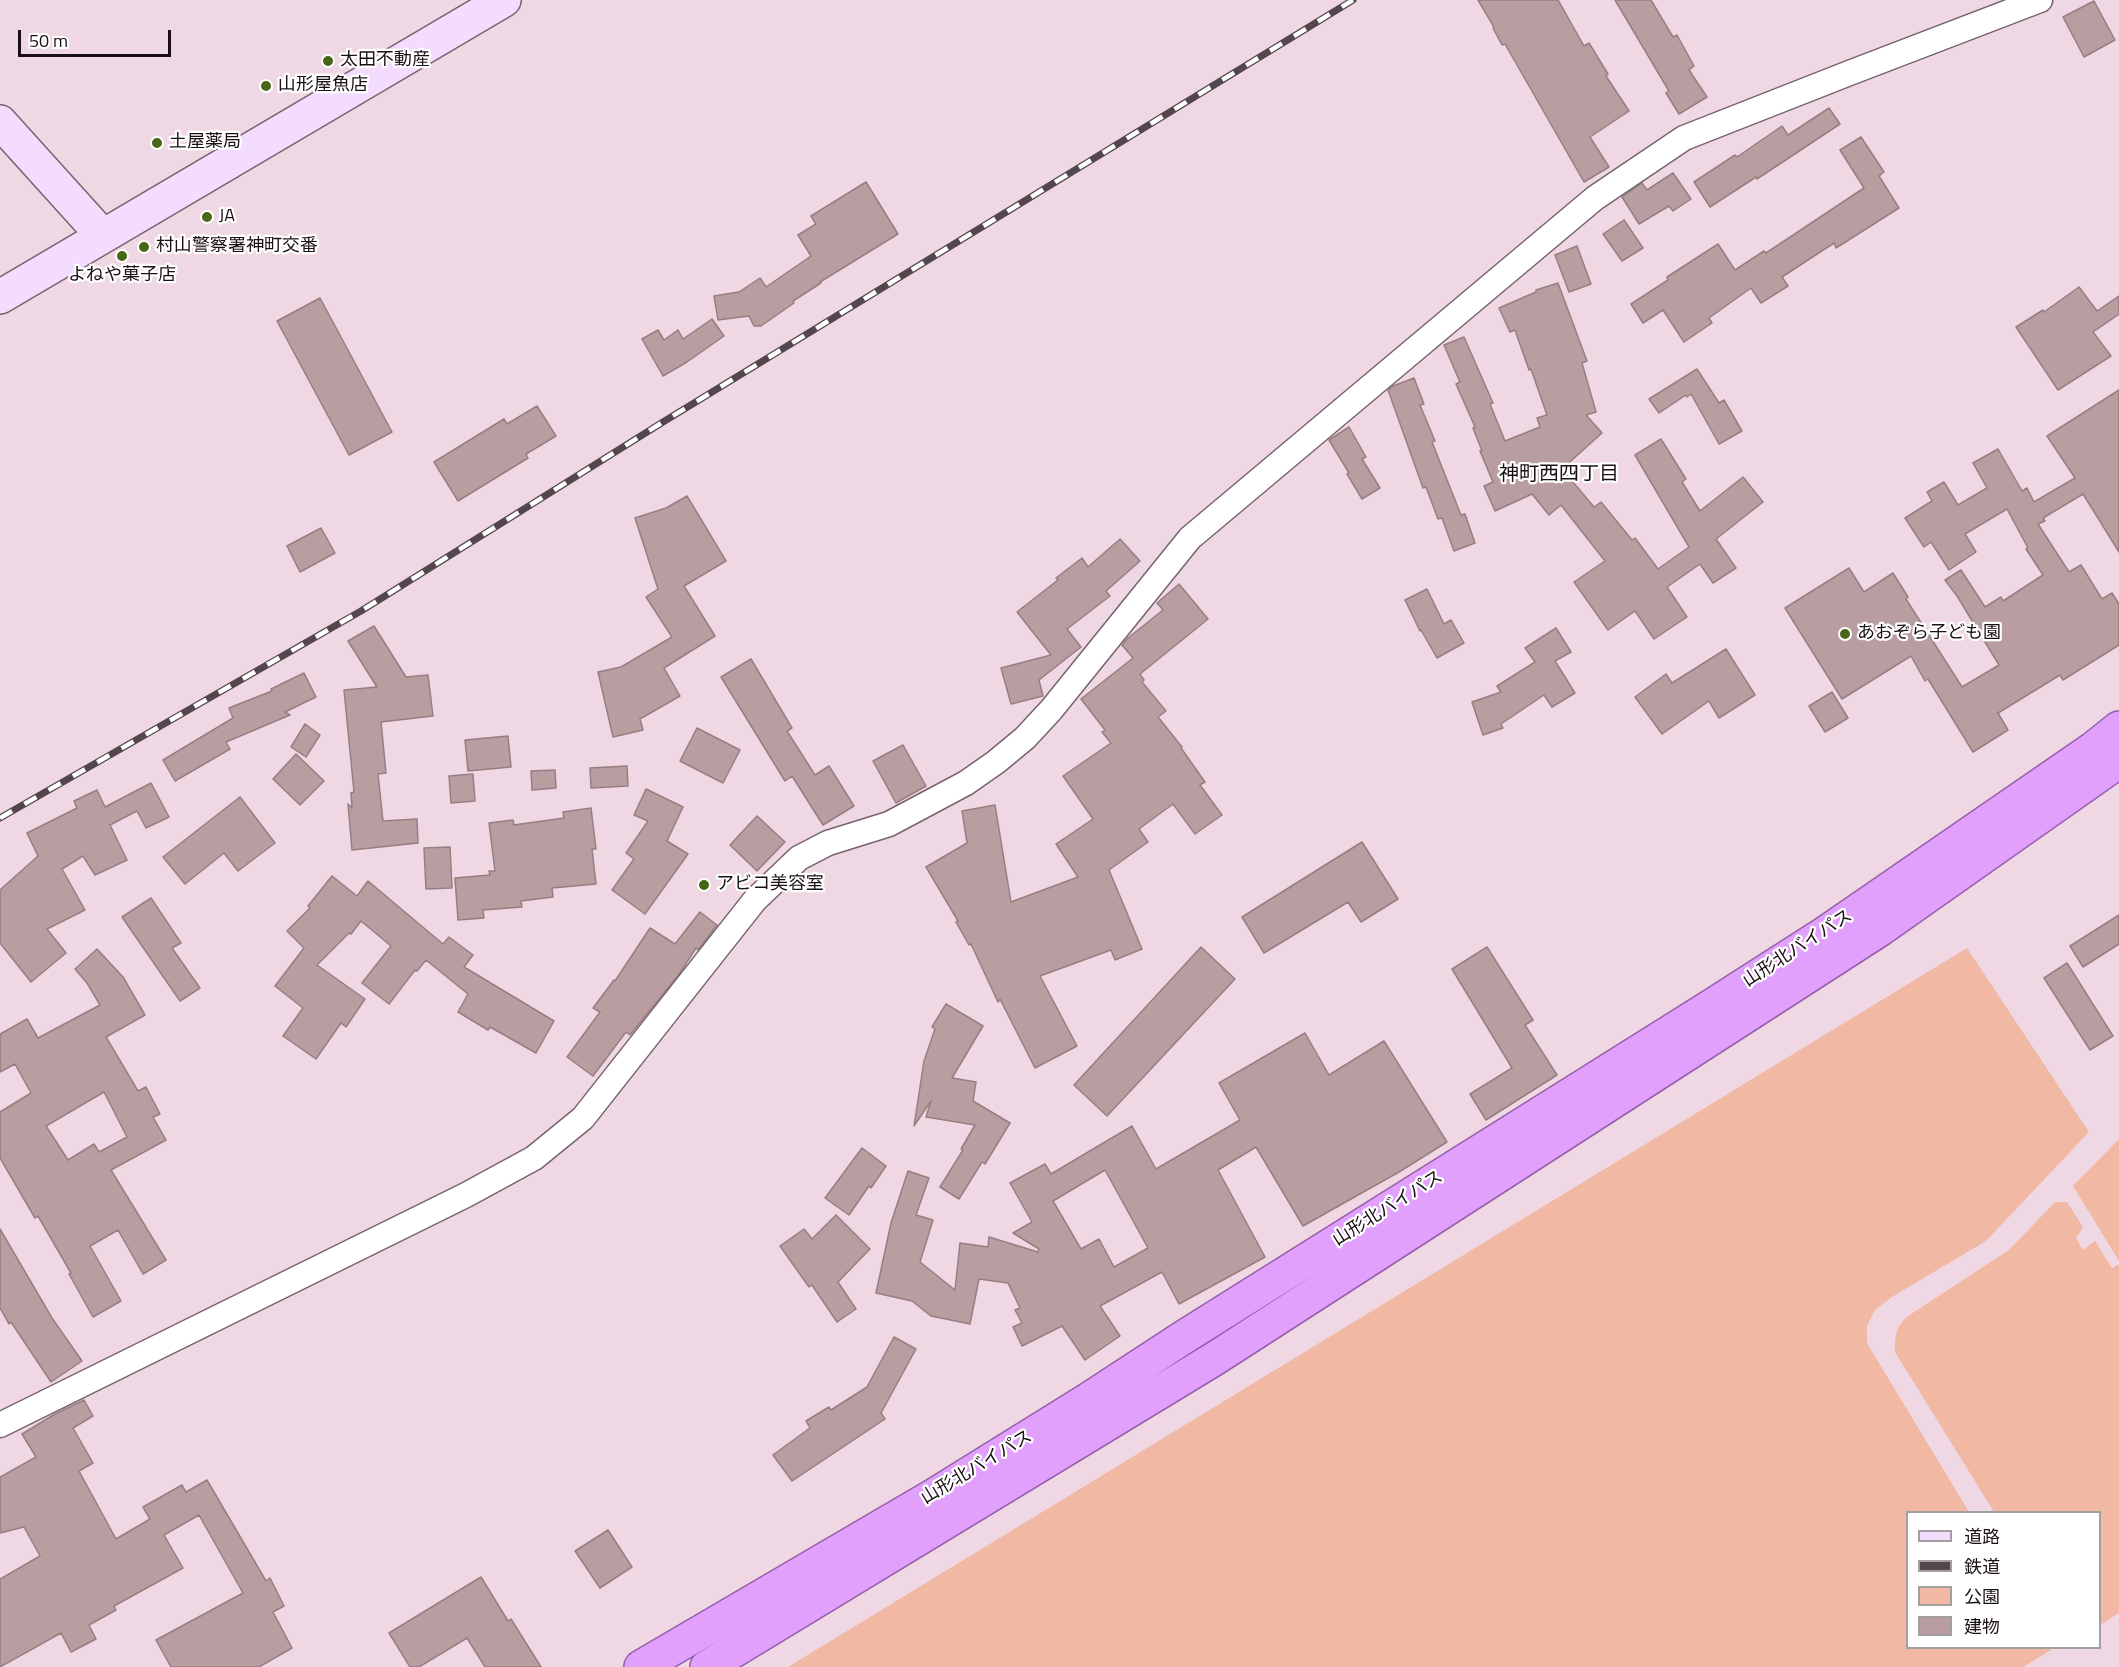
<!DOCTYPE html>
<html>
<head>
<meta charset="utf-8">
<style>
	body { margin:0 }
	#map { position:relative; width:2119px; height:1667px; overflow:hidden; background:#efd7e4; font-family:"Titillium Web","Noto Sans JP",sans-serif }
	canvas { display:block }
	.legend { position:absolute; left:1906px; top:1511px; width:195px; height:138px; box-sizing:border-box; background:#fff; border:2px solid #a39fa1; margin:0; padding:8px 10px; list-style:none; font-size:18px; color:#181014 }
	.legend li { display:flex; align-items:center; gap:12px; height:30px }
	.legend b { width:30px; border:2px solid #a39fa1 }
	.scale { position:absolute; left:18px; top:30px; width:153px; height:27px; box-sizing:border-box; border:3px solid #181014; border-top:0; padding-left:8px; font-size:18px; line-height:21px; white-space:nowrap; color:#181014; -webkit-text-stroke:4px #fff; paint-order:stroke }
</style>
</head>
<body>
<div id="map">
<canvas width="2119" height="1667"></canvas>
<ul class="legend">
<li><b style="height:8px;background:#f4dcfe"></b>道路</li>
<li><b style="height:8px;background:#53464d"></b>鉄道</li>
<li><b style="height:16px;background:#f1b9a4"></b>公園</li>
<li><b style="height:16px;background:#b89ea0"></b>建物</li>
</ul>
<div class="scale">50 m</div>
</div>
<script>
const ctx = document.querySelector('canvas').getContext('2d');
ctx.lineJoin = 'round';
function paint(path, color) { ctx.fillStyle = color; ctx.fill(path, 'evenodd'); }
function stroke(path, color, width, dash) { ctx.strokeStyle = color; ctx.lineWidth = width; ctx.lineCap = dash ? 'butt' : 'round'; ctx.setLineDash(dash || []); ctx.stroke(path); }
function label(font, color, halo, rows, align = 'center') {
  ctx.font = font + ' "Titillium Web","Noto Sans JP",sans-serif'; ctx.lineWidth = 4.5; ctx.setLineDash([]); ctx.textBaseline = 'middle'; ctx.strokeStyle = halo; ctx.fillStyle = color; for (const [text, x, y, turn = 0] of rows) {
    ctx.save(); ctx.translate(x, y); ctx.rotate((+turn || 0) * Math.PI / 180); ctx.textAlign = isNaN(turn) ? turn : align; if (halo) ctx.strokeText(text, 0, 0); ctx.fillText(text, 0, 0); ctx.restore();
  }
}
paint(new Path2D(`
	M1967,948L2089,1132L1986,1241L1892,1297L1875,1310L1867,1326V1343L1969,1512H1908V1648H2049L2051,1650L2023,1667H788Z
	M2119,1139V1261L2073,1186Z
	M2055,1202H2067L2083,1227L2076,1238L2083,1250L2095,1241L2112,1268L2119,1264V1613L2100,1625V1512H1994L1895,1352C1895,1336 1896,1326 1908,1316L2009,1250Z`), '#f1b9a4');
const building = new Path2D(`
	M1478,0H1558L1584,46L1589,43L1608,74L1606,76L1629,111L1590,137L1609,167L1584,182L1505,44L1502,45L1493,28L1494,27Z
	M1615,0H1651L1673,37L1677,35L1694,66L1689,70L1707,97L1679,114L1666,93L1669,91Z
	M2094,1L2115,40L2084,57L2063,17Z
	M1829,108L1840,124L1757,179L1756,177L1710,207L1694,182L1735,155L1737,157L1782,126L1788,135Z
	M1861,137L1884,172L1879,176L1899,208L1836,248L1834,243L1782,277L1788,286L1761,303L1751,288L1709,318L1712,323L1684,342L1663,310L1643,323L1631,304L1668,280L1667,277L1718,244L1735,270L1764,251L1766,253L1864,188L1840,150Z
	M1673,173L1691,199L1673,211L1669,206L1639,224L1622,197L1642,183L1647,190Z
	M866,182L898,234L820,282L821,283L793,301L794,303L761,326H754L749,316L718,320L714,296L739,292L760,278L766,287L811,256L798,235L816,224L811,216Z
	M1624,220L1643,248L1622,261L1603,234Z
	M1577,246L1591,284L1569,292L1555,255Z
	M1558,283L1587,361L1582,363L1596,412L1586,415L1602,433L1562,469L1594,507L1601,502L1632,540L1635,538L1658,569L1689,547L1635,455L1661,439L1686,479L1682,482L1700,511L1743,477L1763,502L1716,539L1736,568L1713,583L1700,564L1667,587L1687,617L1654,639L1635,611L1608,630L1574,582L1605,561L1561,505L1549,515L1532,494L1495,511L1484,486L1493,482L1480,451H1482L1473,428L1475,427L1456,384L1460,382L1444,345L1464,337L1493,403L1490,404L1505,441L1540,427L1537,418L1547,415L1531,369L1529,370L1515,330L1510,332L1499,308L1536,292V290Z
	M2079,287L2097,311L2119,296V314L2093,332L2111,356L2058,390L2016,327L2043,310L2044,312Z
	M320,298L392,432L349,455L277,321Z
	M712,319L724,336L687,362L663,376L642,339L658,330L664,340L678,330L683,339Z
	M1697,369L1719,403L1724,400L1742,431L1719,444L1691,394L1687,397L1686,395L1659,413L1649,399Z
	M1414,378L1424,404L1420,405L1435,441L1432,442L1461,515L1465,514L1475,543L1454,551L1442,518L1438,519L1426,487L1423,488L1388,390L1393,386Z
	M2119,390V552L2083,494L2043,518L2045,521L2038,524L2069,572L2081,565L2102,599L2112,593L2119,604V645L2063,680L2060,675L1998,713L2008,730L1973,752L1928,679L1925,681L1911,656L1842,699L1785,608L1849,568L1864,592L1893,573L1908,597L1906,599L1962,687L1999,665L1957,596L1945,580L1961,570L1985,607L2001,597L2003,601L2043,575L2026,549L2028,548L2007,509L1965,534L1976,552L1949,570L1931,542L1924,547L1905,518L1932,501L1927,492L1944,482L1958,505L1987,488L1973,463L1998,449L2022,491L2027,488L2034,502L2075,478L2047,436Z
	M537,406L556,436L526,454L528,458L458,501L434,462L504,419L507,424Z
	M1349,427L1366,457L1362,459L1380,488L1362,499L1347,474L1349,473L1329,440Z
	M687,496L726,561L684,586L715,636L664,668L680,696L640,719L643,730L613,737L598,672L621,667L672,637L646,597L658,589L635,518L666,508Z
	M321,528L335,553L300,572L287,546Z
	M1120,539L1140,561L1106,591L1110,596L1067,629L1081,647L1039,680L1043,696L1011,704L1001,668L1051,655L1017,612L1058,580L1056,578L1082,558L1088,567Z
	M1179,584L1208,619L1140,674L1144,680L1142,682L1166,711L1158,717L1182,747L1181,748L1205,782L1200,785L1222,815L1195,834L1173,804L1139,829L1148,842L1109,870L1142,949L1115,960L1111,950L1040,976L1077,1046L1035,1068L1000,999L998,1002L971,944L969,945L956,922L958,921L926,867L967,843L962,811L995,805L1011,902L1078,877L1056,844L1093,819L1063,776L1111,743L1102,732L1105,730L1081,699L1133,658L1122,645L1128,638L1163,610L1157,603Z
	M1427,589L1444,624L1451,620L1464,643L1437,658L1421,630L1420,631L1405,600Z
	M374,626L406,677L428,675L433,716L381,722L386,773L378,774L383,821L417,819L418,843L352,850L348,804L352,808L351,793L354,792L344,690L377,687L348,641Z
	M1556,628L1571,652L1555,661L1575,693L1552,707L1544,695L1501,724L1503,728L1483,735L1472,702L1501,692L1497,686L1535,662L1525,648Z
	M1726,649L1755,695L1719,718L1709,701L1662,734L1635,697L1666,674L1672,683Z
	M751,659L792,728L787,731L815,775L829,766L854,806L823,825L792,776L785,781L721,677Z
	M304,673L316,697L285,712L290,715L226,742L230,749L175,781L163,760L233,718L229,708L272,691L271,689Z
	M1832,692L1848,718L1825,732L1809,706Z
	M305,724L320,735L306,757L291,747Z
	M697,728L740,750L723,783L680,761Z
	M508,736L511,767L468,771L465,740Z
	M903,745L926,786L896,803L873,761Z
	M296,754L324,781L300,805L273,779Z
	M627,766L628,786L591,788L590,768Z
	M555,770L556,788L532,790L531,771Z
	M473,774L475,801L451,803L449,776Z
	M151,783L169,817L146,828L137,811L110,825L127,860L95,875L83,856L62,869L85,910L47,929L66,953L31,982L0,943V890L38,856L27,833L77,808L74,801L97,790L105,807Z
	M646,789L683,807L667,841L688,854L645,914L612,890L634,859L626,853L648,821L634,815Z
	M240,797L275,843L238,871L224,853L185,884L163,857Z
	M591,808L596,849H592L596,884L552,888L553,897L521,901L522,907L483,910L484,918L458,920L455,878L490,875L489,871H495L489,823L513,820L514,825L564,818L563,812Z
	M757,816L785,842L757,871L730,845Z
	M1362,842L1398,899L1361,922L1348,902L1264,953L1242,917Z
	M450,847L452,888L426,889L424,848Z
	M332,876L357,896L368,881L443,944L449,937L473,955L464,967L554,1021L536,1053L490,1027L488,1030L458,1012L468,994L426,960L417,971L415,970L389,1004L362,983L391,946L361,921L351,934L349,933L317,965L365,999L346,1027L341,1023L316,1059L283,1036L303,1008L275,986L304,948L287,931L310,908L308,906Z
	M151,898L181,943L172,948L200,988L180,1001L122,917Z
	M700,912L717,925L698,950L696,948L680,973L630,1035L626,1032L593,1076L567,1057L600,1012L593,1008L614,980L615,981L650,928L675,944Z
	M2119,915V944L2083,967L2070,946Z
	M1201,947L1235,979L1107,1116L1074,1085Z
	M1487,947L1533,1020L1525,1025L1557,1075L1486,1120L1470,1094L1512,1068L1452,969Z
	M97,949L123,977L145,1015L106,1037L138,1091L146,1087L160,1114L153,1117L166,1140L111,1170L166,1260L143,1274L118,1230L90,1246L121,1301L93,1317L69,1274L71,1273L38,1216L35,1218L0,1158V1112L31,1093L15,1064L0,1072V1034L27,1019L38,1038L100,1005L87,983L75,969ZM104,1092L127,1137L99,1152L94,1144L68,1160L46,1126Z
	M2067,963L2113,1036L2090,1050L2044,978Z
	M946,1004L983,1026L952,1078L976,1082L973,1101L1010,1123L985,1164L982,1162L959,1199L940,1187L963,1150L961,1149L975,1125L926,1117L931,1101L914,1126L924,1061L935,1029L932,1027Z
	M1305,1033L1329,1075L1384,1041L1447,1142L1399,1172L1303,1226L1256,1147L1218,1170L1265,1257L1179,1304L1162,1272L1100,1306L1120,1336L1085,1360L1062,1326L1022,1346L1013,1327L1022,1323L1015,1310L1020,1308L1008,1283L979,1279L970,1324L931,1316L912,1301L876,1293L891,1223L908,1171L929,1178L916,1215L933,1220L920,1262L955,1290L960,1243L988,1247L989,1237L1038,1252L1039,1249L1013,1233L1032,1222L1010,1183L1045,1164L1051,1174L1132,1126L1156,1169L1240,1120L1219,1083ZM1105,1170L1148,1248L1114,1267L1099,1239L1081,1249L1053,1201Z
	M862,1148L886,1166L871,1188L869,1186L849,1215L825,1198Z
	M836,1215L870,1249L838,1282L856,1309L837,1322L812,1285L809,1287L780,1246L804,1229L812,1239Z
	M0,1229L52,1318L82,1361L51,1382L11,1322L9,1324L0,1308Z
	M894,1337L916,1349L881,1413L885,1419L792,1481L773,1455L810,1428L806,1421L829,1407L831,1410L867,1387Z
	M84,1400L93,1416L73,1428L93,1463L79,1471L116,1539L150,1519L143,1507L182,1485L186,1492L207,1480L266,1581L270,1578L284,1606L273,1612L292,1648L259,1667H171L156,1640L243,1593L199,1515L164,1535L183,1568L114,1606L116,1610L89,1625L96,1639L71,1652L61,1633L0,1667V1579L40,1556L24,1527L0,1533V1477L36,1457L22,1434L55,1414Z
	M608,1530L632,1567L600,1588L575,1551Z
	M481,1577L508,1621L511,1619L541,1667H485L467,1638L419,1667H410L389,1633Z`);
paint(building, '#b89ea0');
stroke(building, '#977e80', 1.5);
const minor = new Path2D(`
	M0,1425L466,1195L534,1158L583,1118L755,900L799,858L828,843L889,824L966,783L996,762L1025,738L1051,710L1190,538L1595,198L1684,138L1852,72L2040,0`);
const secondary = new Path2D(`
	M0,122L103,236
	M0,297L504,0`);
const trunk = new Path2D(`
	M641,1667L933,1496L1086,1401L1184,1337L1710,1007L1821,936L2094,748L2119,728
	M707,1667L1214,1359L1879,930L2119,761`);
stroke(minor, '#77636e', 27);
stroke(secondary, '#77636e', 36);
stroke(trunk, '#955faa', 36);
stroke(minor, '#fff', 24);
stroke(secondary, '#f4dcfe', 33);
stroke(trunk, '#e0a0fc', 33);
const rail = new Path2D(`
	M0,818L361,611L663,422L1353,0`);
stroke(rail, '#53464d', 7);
stroke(rail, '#fff', 4.5, [14]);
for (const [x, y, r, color] of [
	[328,61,6,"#496517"],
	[266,86,6,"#496517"],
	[157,143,6,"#496517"],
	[207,217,6,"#496517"],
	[144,247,6,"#496517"],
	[122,256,6,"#496517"],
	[1845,634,6,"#496517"],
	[704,885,6,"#496517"]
]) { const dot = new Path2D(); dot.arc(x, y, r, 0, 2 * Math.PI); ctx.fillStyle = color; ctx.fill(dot); stroke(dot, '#fff', 2); }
label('18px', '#181014', '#fff', [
	["太田不動産",340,61],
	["山形屋魚店",278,86],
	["土屋薬局",169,143],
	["JA",219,217],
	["村山警察署神町交番",156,247],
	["よねや菓子店",122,276,"center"],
	["あおぞら子ども園",1857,634],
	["アビコ美容室",716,885]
], 'left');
label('18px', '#181014', '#fff', [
	["山形北バイパス",1798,949,-33],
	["山形北バイパス",1388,1209,-32],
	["山形北バイパス",977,1468,-31]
]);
label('20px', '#181014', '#fff', [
	["神町西四丁目",1559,475]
]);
</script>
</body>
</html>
